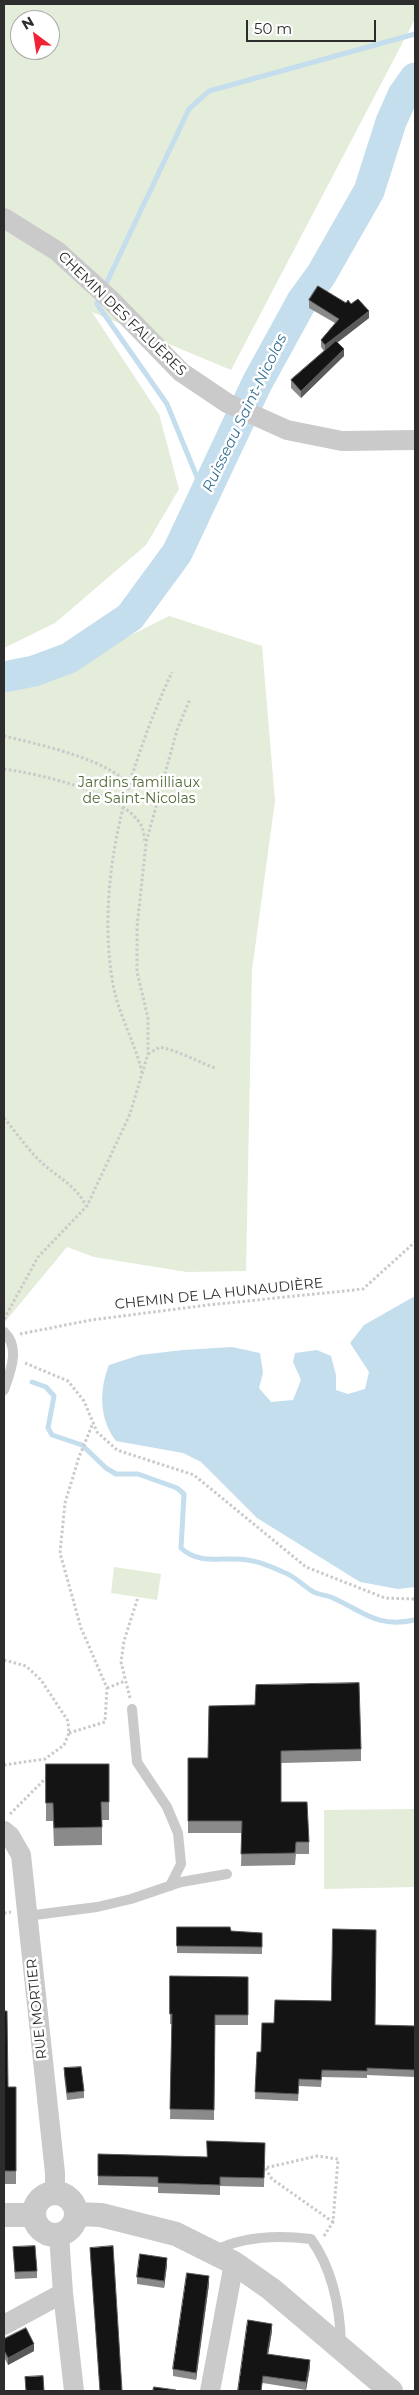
<!DOCTYPE html>
<html>
<head>
<meta charset="utf-8">
<style>
	body { margin:0 }
	#map { position:relative; width:419px; height:2395px; overflow:hidden; background:#fff; font-family:Montserrat,sans-serif }
	canvas { display:block }
	.frame { position:absolute; inset:0; border:5px solid #2d2d2d; pointer-events:none }
	.north { position:absolute; left:10px; top:10px; width:50px; height:50px; box-sizing:border-box; background:#fff; border:1px solid #ababab; border-radius:50%; rotate:329deg; font-size:14px; font-weight:700; line-height:20px; text-align:center; color:#2d2d2d }
	.north::after { content:''; display:block; margin:auto; width:18px; height:22px; background:#f12236; clip-path:polygon(50% 0,100% 100%,50% 72%,0 100%) }
	.scale { position:absolute; left:246px; top:20px; width:130px; height:22px; box-sizing:border-box; border:2px solid #2d2d2d; border-top:0; padding-left:6px; font-size:15px; line-height:18px; white-space:nowrap; color:#2d2d2d; -webkit-text-stroke:4px #fff; paint-order:stroke }
</style>
</head>
<body>
<div id="map">
<canvas width="419" height="2395"></canvas>
<div class="frame"></div>
<div class="north">N</div>
<div class="scale">50 m</div>
</div>
<script>
const ctx = document.querySelector('canvas').getContext('2d');
ctx.lineJoin = 'round';
function paint(path, color) { ctx.fillStyle = color; ctx.fill(path, 'evenodd'); }
function stroke(path, color, width, dash) { ctx.strokeStyle = color; ctx.lineWidth = width; ctx.lineCap = dash ? 'butt' : 'round'; ctx.setLineDash(dash || []); ctx.stroke(path); }
function label(font, color, halo, rows, align = 'center') {
  ctx.font = font + ' Montserrat,sans-serif'; ctx.lineWidth = 5; ctx.setLineDash([]); ctx.textBaseline = 'middle'; ctx.strokeStyle = halo; ctx.fillStyle = color; for (const [text, x, y, turn = 0] of rows) {
    ctx.save(); ctx.translate(x, y); ctx.rotate((+turn || 0) * Math.PI / 180); ctx.textAlign = isNaN(turn) ? turn : align; if (halo) ctx.strokeText(text, 0, 0); ctx.fillText(text, 0, 0); ctx.restore();
  }
}
paint(new Path2D(`
	M4,4H415V19L231,370L92,312L159,414L179,489L146,545L55,623L4,648ZM20,20H50V50H20Z
	M169,616L262,646L275,801L252,970L246,1271L187,1272L94,1257L67,1247L4,1323V689L30,686Z
	M114,1567L161,1574L157,1600L111,1593Z
	M415,1809V1887L324,1889V1810Z`), '#e4ecda');
paint(new Path2D(`
	M415,1296V1587L398,1589L360,1582L257,1518L201,1462L183,1453L116,1441C99,1419 99,1390 109,1365L140,1355L183,1350L232,1347L260,1353L263,1373L259,1388L271,1402L293,1400L301,1380L293,1362L295,1353L317,1350L331,1356L336,1375V1390L348,1394L365,1389L369,1372L350,1343L364,1325Z`), '#c4deee');
stroke(new Path2D(`
	M104,288L189,109L209,91L415,34
	M100,296L97,304L167,404L197,477L201,503
	M32,1382L46,1387L54,1396L48,1428L52,1435L82,1445L106,1468L116,1474H138L177,1488L184,1494L181,1548C200,1566 225,1556 247,1560C259,1561 272,1567 283,1572C295,1576 302,1585 312,1591C318,1595 327,1595 333,1598C366,1613 377,1628 415,1620`), '#c4deee', 5);
stroke(new Path2D(`
	M4,677L34,671L69,658L130,617L177,553L257,383L302,301L321,275L369,191L391,122L403,95L415,78`), '#c4deee', 31);
stroke(new Path2D(`
	M4,736C34,743 95,757 119,776C123,779 126,784 129,788
	M4,769C39,774 126,793 142,827C144,832 144,838 145,842
	M148,1054L160,1047C179,1051 196,1061 215,1068
	M142,1073C135,1041 117,1013 112,979C96,874 129,766 172,672
	M4,1118C16,1132 28,1150 42,1163C57,1177 77,1186 86,1206
	M4,1319L38,1257L87,1206L130,1114L148,1054V1018L137,972V927L146,843L177,730L190,699
	M20,1334L91,1320L208,1305L363,1289L415,1242
	M25,1363L68,1381L84,1401L97,1432L117,1450L194,1475L306,1567L385,1598L415,1599
	M4,1660L26,1666L41,1680L68,1721L69,1733L64,1745L45,1759L4,1765
	M107,1688L125,1681
	M130,1698L121,1662L124,1641L138,1597
	M69,1733L105,1722L107,1688L81,1628L60,1553L65,1503L79,1457L93,1423
	M10,1814L48,1776
	M4,1913L11,1912
	M324,2236L333,2222L338,2159L317,2156L265,2168L272,2179L333,2222`), '#cacaca', 3, [2.5, 2.5]);
stroke(new Path2D(`
	M4,1332C21,1348 10,1372 4,1390
	M132,1709L137,1762L167,1807L178,1833L181,1864L170,1886
	M27,1916L97,1907L131,1899L181,1882L227,1874
	M214,2251C243,2236 279,2235 311,2239C333,2270 340,2307 341,2344`), '#cacaca', 10);
stroke(new Path2D(`
	M4,218L57,251L111,300L181,372L227,403L287,430L342,441L415,440
	M4,1831L10,1836L21,1855L55,2173V2192
	M59,2235L63,2293L74,2391
	M4,2325L63,2293
	M210,2391L234,2263`), '#cacaca', 20);
stroke(new Path2D(`
	M34 2214a21 21 0 1 1 42 0a21 21 0 1 1-42 0Z
	M76,2214L101,2215L176,2234L234,2263L271,2289L391,2391
	M4,2215H33`), '#cacaca', 24);
paint(new Path2D(`
	M309,300L346,303L351,304L369,318L337,343L344,356L301,398L291,388V380L324,351L321,347V340L335,323L309,308Z
	M209,1706L361,1749V1761L281,1763V1802L309,1842V1854H296L295,1865L241,1866L242,1833H188V1758H208Z
	M46,1764H109V1820H102V1845L54,1846L53,1821H46Z
	M177,1927L231,1931L262,1947V1954L177,1953Z
	M170,1976L248,1977V2025H215L214,2120L170,2119L172,2024H170Z
	M4,2011L8,2087H16V2184H4Z
	M375,2025L415,2026V2077L367,2075V2078L322,2077L321,2087L299,2086L298,2101L255,2099L257,2052H261Z
	M64,2068L84,2091V2098L67,2100L64,2075Z
	M265,2143L264,2187L220,2186V2195L158,2193V2187L98,2185V2176L207,2157Z
	M13,2247L37,2271V2278L15,2279Z
	M90,2248L122,2391H100Z
	M167,2265L164,2288L137,2284V2277Z
	M209,2284L196,2380L173,2376V2369Z
	M272,2331L268,2354L310,2367L306,2390L263,2383L238,2391Z
	M4,2339L34,2351L8,2365L4,2357Z`), '#8a8a8a');
paint(new Path2D(`
	M369,311V318L325,352V345Z
	M344,349V356L301,398V391Z
	M167,2258V2265L164,2288V2281Z
	M209,2276V2284L196,2380V2373Z
	M272,2324V2331L267,2361V2354Z
	M34,2344V2351L8,2365V2358Z
	M310,2360V2367L306,2390V2382Z`), '#5a5a5a');
const building = new Path2D(`
	M318,286L346,303L348,300L351,304L358,299L369,311L325,345L321,340L339,319L309,300Z
	M336,341L344,349L301,391L291,380Z
	M359,1683L361,1749L281,1751V1802H307L309,1842H296L295,1853L241,1854L242,1821H188V1758H208L209,1706L255,1705L256,1685Z
	M46,1764H109V1802H101L102,1827L54,1828L53,1803H46Z
	M177,1927H230L231,1931L262,1933V1947L177,1946Z
	M333,1929L376,1930L375,2025L415,2026V2070L367,2068V2071L322,2070L321,2080L299,2079L298,2094L255,2092L257,2052H261L262,2023H274L275,2000L331,2001Z
	M170,1976L248,1977V2015H215L214,2110L170,2109L172,2014H170Z
	M4,2011H7L8,2087H16V2171H4Z
	M81,2067L84,2091L67,2093L64,2068Z
	M207,2141L265,2143L264,2178L220,2177V2185L158,2183V2177L98,2176V2154L207,2157Z
	M35,2246L37,2271L15,2272L13,2247Z
	M113,2246L122,2391H100L90,2248Z
	M140,2254L167,2258L164,2281L137,2277Z
	M187,2273L209,2276L196,2373L173,2369Z
	M248,2320L272,2324L267,2354L310,2360L306,2382L263,2376L261,2391H238Z
	M26,2328L34,2344L8,2358L4,2350V2339Z
	M43,2376L44,2391H26L25,2377Z
	M154,2387L176,2390V2391H153Z`);
paint(building, '#141414');
stroke(building, '#5a5a5a', 1);
label('14px', '#2d2d2d', '#fff', [
	["CHEMIN DES FALUÈRES",122,314,44],
	["CHEMIN DE LA HUNAUDIÈRE",219,1294,-6],
	["RUE MORTIER",37,2009,-96]
]);
label('14px', '#516c38', '#fff', [
	["Jardins familliaux",139,783],
	["de Saint-Nicolas",139,799]
]);
label('italic 15px', '#367295', '#fff', [
	["Ruisseau Saint-Nicolas",245,413,-64]
]);
</script>
</body>
</html>
